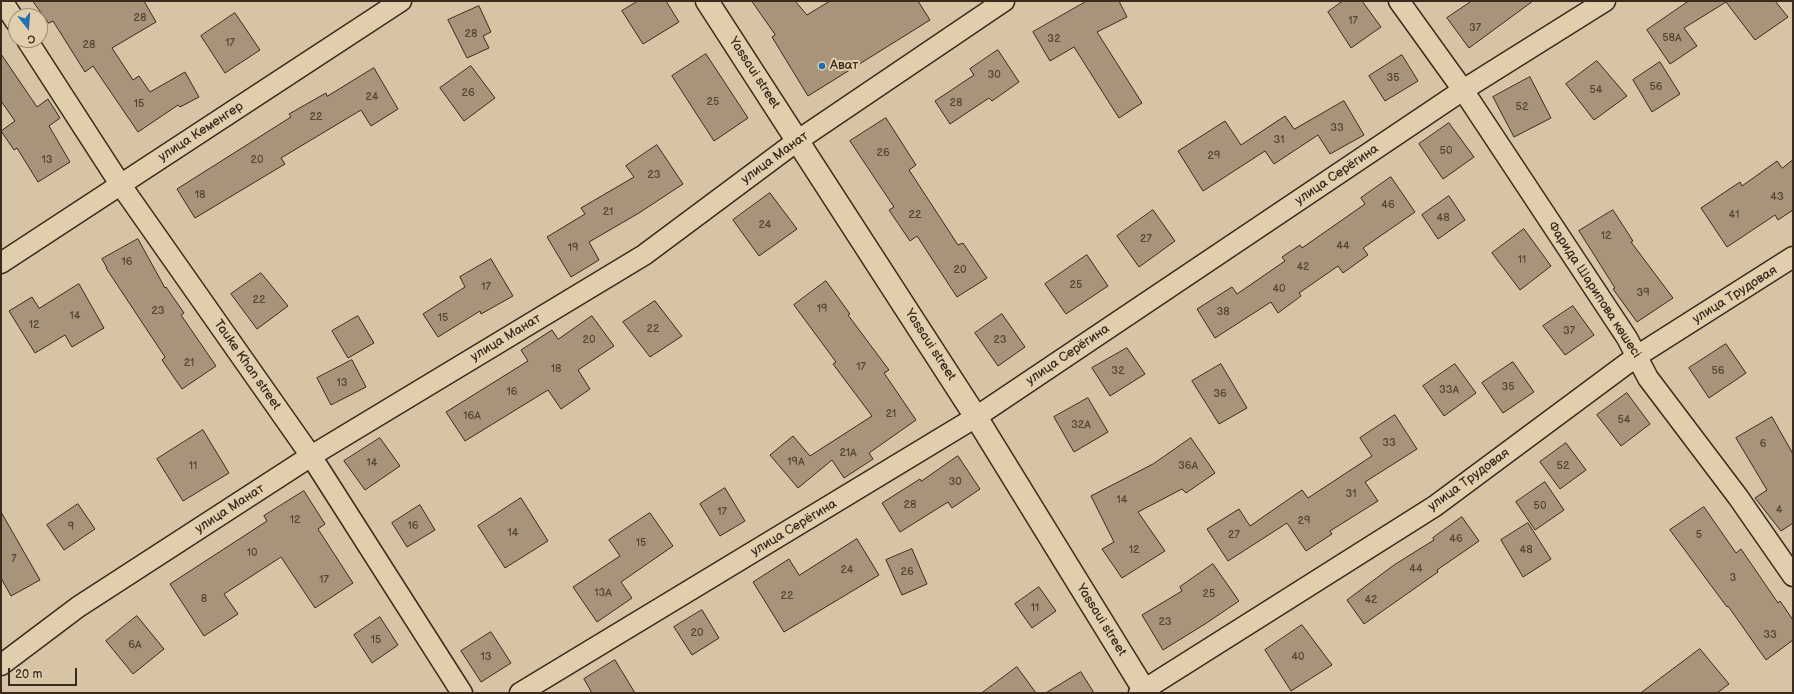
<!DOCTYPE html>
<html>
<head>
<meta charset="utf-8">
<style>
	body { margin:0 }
	#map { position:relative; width:1794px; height:694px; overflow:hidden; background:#d7c4a4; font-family:"Balsamiq Sans",sans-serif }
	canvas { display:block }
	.frame { position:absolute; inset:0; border:2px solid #3b2a1e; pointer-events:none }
	.north { position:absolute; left:8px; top:8px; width:40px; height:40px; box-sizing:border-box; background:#e1ceac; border:1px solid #9f8c73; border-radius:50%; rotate:163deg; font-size:11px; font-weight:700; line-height:16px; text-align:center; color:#3b2a1e }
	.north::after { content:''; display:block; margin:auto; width:14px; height:18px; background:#1f6fb2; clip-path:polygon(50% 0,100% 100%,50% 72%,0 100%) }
	.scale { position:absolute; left:8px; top:668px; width:69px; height:18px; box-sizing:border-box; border:2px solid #3b2a1e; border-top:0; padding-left:5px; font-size:12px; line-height:14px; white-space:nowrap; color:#3b2a1e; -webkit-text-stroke:3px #e1ceac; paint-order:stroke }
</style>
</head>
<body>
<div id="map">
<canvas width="1794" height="694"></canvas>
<div class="frame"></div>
<div class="north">С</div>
<div class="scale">20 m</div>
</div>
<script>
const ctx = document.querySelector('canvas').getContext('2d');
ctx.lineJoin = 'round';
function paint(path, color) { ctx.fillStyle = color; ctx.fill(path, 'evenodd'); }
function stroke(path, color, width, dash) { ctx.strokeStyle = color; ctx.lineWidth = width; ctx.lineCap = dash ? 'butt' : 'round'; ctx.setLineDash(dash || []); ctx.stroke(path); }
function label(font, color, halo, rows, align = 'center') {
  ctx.font = font + ' "Balsamiq Sans",sans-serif'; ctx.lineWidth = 4; ctx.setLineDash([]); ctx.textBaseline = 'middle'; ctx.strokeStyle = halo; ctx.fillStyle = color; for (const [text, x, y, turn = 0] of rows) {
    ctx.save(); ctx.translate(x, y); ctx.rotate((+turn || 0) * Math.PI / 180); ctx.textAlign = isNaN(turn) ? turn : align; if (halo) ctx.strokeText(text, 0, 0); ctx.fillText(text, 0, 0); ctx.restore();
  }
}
const building = new Path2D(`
	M33,1H144L156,22L112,48L133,80L139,76L150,92L185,72L199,97L180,107L178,105L138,132L93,66L85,72L53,21L49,23Z
	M638,1H666L679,22L643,44L622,11Z
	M752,1H795L807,15L830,1H918L930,20L808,96L772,37L775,35Z
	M1087,1H1119L1127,17L1097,32L1142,103L1119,118L1074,47L1050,61L1033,32Z
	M1343,1H1362L1381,27L1351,48L1328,12Z
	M1472,1H1533L1469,48L1447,18Z
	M1689,1H1775L1788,17L1755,40L1726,2L1684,28L1697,46L1670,64L1647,30Z
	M479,6L491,32L483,36L489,48L467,58L448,20Z
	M235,13L260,50L225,73L201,36Z
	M998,50L1019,82L992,101L989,98L950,124L935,101L974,75L970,69Z
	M1,54L37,107L48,99L60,118L49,126L70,162L38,182L17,148L14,150L1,131L15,121L1,101Z
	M706,54L748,118L714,141L672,76Z
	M1402,55L1418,81L1385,101L1369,76Z
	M1597,61L1627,96L1594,120L1566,84Z
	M1660,62L1680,94L1652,112L1633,80Z
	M471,66L495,98L464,121L440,88Z
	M374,68L398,109L371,126L361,110L281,158L285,164L195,218L177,189L291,117L289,114L326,93L327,96Z
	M1530,77L1551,118L1514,137L1493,97Z
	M1344,101L1364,135L1330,154L1318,135L1274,164L1265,151L1203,191L1178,151L1225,121L1241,145L1285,116L1294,129Z
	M886,118L916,165L909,170L958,245L963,243L987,278L957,297L917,236L910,241L889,210L894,207L850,141Z
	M1449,123L1474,157L1443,179L1419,144Z
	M657,145L683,184L639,213L589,242L599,260L571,277L547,237L585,214L581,208L634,177L626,166Z
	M1793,160V210L1778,220L1775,215L1727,247L1701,208L1740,182L1742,186L1777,161L1782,168Z
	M1391,177L1415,212L1363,248L1368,255L1343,273L1338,266L1299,293L1301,296L1278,313L1271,302L1215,338L1197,309L1232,287L1237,294L1285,261L1282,257L1300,245L1302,248L1365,204L1361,198Z
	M770,193L797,229L759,256L733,220Z
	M1449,196L1465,220L1438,239L1422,215Z
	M1153,210L1175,241L1139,267L1117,236Z
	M1613,210L1633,241L1631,242L1673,298L1637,322L1613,289L1615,288L1579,231Z
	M1524,229L1551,266L1520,290L1492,253Z
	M138,239L165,288L166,287L184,313L181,315L216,366L182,389L162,360L165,357L106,268H107L102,259Z
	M1087,255L1108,286L1066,314L1045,284Z
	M491,259L513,296L481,314L480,311L438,337L423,314L465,287L460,277Z
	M261,273L288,306L257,329L231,294Z
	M826,281L850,314L848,315L889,370L884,373L916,420L869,453L873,459L844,478L832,460L798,488L770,455L793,436L810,456L872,416L833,364L836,362L794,305Z
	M79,284L104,328L72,347L65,335L35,353L9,311L32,297L39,308Z
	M655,301L682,336L650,357L623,322Z
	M1573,306L1594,335L1565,355L1543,326Z
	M1002,314L1025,347L998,366L975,333Z
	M358,316L374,343L348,358L332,331Z
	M592,316L614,346L578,370L590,389L561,409L548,390L465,441L446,412L528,361L521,350L552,330L558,339Z
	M1726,344L1746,373L1709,398L1689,368Z
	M1127,348L1145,374L1110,396L1092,368Z
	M352,360L366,387L331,405L317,378Z
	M1513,362L1534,392L1503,413L1482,383Z
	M1221,364L1247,408L1219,424L1192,381Z
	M1455,364L1476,393L1444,416L1423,386Z
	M1627,393L1650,424L1621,446L1597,415Z
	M1088,398L1108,432L1074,452L1054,417Z
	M1395,415L1417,449L1365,482L1378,501L1330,531L1332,534L1306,551L1287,523L1228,561L1207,529L1239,509L1250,526L1302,490L1308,498L1372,456L1360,438Z
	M1772,417L1793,454V523L1781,531L1755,498L1767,490L1736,438Z
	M203,430L229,473L183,501L157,459Z
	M380,438L400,466L365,490L344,461Z
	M1191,438L1215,473L1186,493L1182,489L1138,512L1165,551L1122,578L1102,549L1114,542L1091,496L1153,464Z
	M1566,443L1586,470L1560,489L1540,462Z
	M958,456L980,489L952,508L948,502L900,532L882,503L920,479L921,481Z
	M1545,482L1564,510L1535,530L1516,502Z
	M725,488L745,521L720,536L700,504Z
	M304,491L325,524L318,529L353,583L315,608L281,557L224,594L238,614L204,636L170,584L267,521L264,516Z
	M521,498L548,541L505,568L478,526Z
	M78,504L95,529L64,550L47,525Z
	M420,505L435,530L407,547L392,523Z
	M1704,507L1736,553L1741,549L1778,603L1780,601L1793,620V640L1766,660L1728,606L1727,607L1670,530Z
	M1,512L40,580L11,596L1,578Z
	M650,513L673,546L621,582L632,598L597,622L573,587L620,556L609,540Z
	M1462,517L1479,541L1437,570L1438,572L1364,624L1347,600L1394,565L1434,540L1433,538Z
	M1528,523L1551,559L1523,577L1501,540Z
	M857,539L879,575L784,632L753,582L789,559L799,575Z
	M912,549L927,584L902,595L886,560Z
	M1213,564L1239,601L1205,624L1163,650L1142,615L1182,591L1180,587Z
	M1039,587L1056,611L1032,628L1015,604Z
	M702,610L719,638L692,655L674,627Z
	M137,616L164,649L133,674L106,641Z
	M380,617L398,645L372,663L354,635Z
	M1302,625L1332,665L1291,691L1265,650Z
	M491,632L511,663L481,682L461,651Z
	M1700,649L1729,684L1717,693H1641Z
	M615,660L635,693H592L584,679Z
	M1017,667L1036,693H982Z
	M1081,672L1094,693H1046Z`);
paint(building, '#a7947a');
stroke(building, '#3b2a1e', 1);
const minor = new Path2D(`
	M2,1L16,22
	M1399,1L1463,90L1627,338L1648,378L1738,497L1793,576
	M27,40L120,184L311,456L462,693
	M1,263L401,1
	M1,665L78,607L311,456L644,255L797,141L1004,1
	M520,693L976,417L1463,90L1605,1
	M1139,693L1435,506L1637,356L1793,257`);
const secondary = new Path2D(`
	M707,1L976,417L1146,693`);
stroke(minor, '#3b2a1e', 23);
stroke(secondary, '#3b2a1e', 25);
stroke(minor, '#e1ceac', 20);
stroke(secondary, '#e1ceac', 22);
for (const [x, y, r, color] of [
	[822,66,4,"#1f6fb2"]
]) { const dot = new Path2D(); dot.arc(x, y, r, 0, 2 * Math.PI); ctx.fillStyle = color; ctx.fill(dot); stroke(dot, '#e1ceac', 1.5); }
label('11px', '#564435', null, [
	["28",140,18],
	["17",1353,21],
	["37",1475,28],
	["28",471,34],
	["58А",1672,38],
	["32",1054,39],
	["17",230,43],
	["28",89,45],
	["30",994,75],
	["35",1393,78],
	["56",1656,87],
	["54",1596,90],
	["26",468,93],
	["24",372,97],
	["25",713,102],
	["28",956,103],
	["15",139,104],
	["52",1522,107],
	["22",316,117],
	["33",1337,128],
	["31",1279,140],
	["50",1446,151],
	["26",883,153],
	["29",1214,156],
	["13",47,160],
	["20",257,160],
	["23",654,175],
	["18",200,195],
	["43",1777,197],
	["46",1388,205],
	["21",608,212],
	["22",915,215],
	["41",1734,215],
	["48",1443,218],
	["24",765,225],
	["12",1606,236],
	["27",1146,239],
	["44",1343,246],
	["19",573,248],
	["11",1522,260],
	["16",127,262],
	["42",1303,267],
	["20",960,270],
	["25",1076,285],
	["17",486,287],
	["40",1279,289],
	["39",1643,293],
	["22",259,300],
	["19",822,309],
	["23",158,311],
	["38",1223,312],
	["14",75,316],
	["15",443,318],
	["12",34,325],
	["22",653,329],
	["37",1569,331],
	["20",589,340],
	["23",1000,340],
	["21",189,363],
	["17",861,367],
	["18",556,369],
	["32",1118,371],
	["56",1718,371],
	["13",342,383],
	["35",1508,387],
	["33А",1449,390],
	["16",512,392],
	["36",1220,394],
	["21",891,414],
	["16А",472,416],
	["54",1624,420],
	["32А",1081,425],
	["33",1389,443],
	["6",1763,444],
	["21А",848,453],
	["19А",796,462],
	["14",372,463],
	["11",193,466],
	["36А",1188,466],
	["52",1563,466],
	["30",955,482],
	["31",1351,494],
	["14",1122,500],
	["28",910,505],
	["50",1540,506],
	["4",1779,510],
	["17",722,512],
	["12",295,520],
	["29",1304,521],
	["16",413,526],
	["9",71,527],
	["14",513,533],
	["27",1234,535],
	["5",1699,535],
	["46",1456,539],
	["15",641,543],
	["12",1134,550],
	["48",1526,550],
	["10",252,553],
	["7",14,559],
	["44",1416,569],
	["24",847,570],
	["26",907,572],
	["3",1733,578],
	["17",324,580],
	["13А",603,593],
	["25",1209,594],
	["22",787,596],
	["8",204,599],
	["42",1371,600],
	["11",1035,608],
	["23",1165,622],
	["20",697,633],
	["33",1770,635],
	["15",376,640],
	["6А",135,645],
	["13",486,657],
	["40",1298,657]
]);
label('13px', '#3b2a1e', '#e1ceac', [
	["Ават",830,66]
], 'left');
label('13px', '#3b2a1e', '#e1ceac', [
	["Yassaui street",754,73,57],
	["улица Кеменгер",201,132,-33],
	["улица Манат",775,158,-36],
	["улица Серёгина",1337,175,-34],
	["Фарида Шарипова көшесі",1594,290,57],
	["улица Трудовая",1735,295,-32],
	["улица Манат",506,338,-31],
	["Yassaui street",930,345,57],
	["улица Серёгина",1068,355,-34],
	["Tauke Khan street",247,365,55],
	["улица Трудовая",1469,480,-36],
	["улица Манат",230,509,-33],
	["улица Серёгина",794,528,-31],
	["Yassaui street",1101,620,58]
]);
</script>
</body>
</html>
